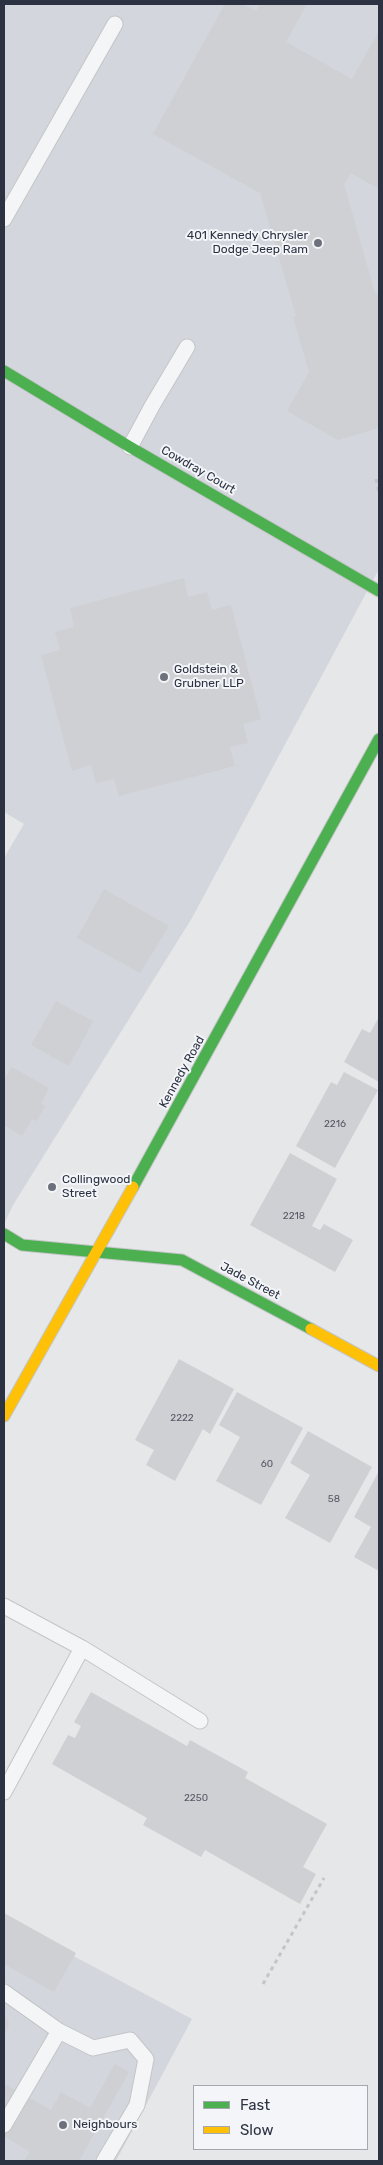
<!DOCTYPE html>
<html>
<head>
<meta charset="utf-8">
<style>
	body { margin:0 }
	#map { position:relative; width:383px; height:2165px; overflow:hidden; background:#e5e7e9; font-family:Rubik,sans-serif }
	canvas { display:block }
	.frame { position:absolute; inset:0; border:5px solid #2c3242; pointer-events:none }
	.legend { position:absolute; left:193px; top:2085px; width:175px; height:65px; box-sizing:border-box; background:#f3f5f8; border:1px solid #a3a7af; margin:0; padding:6px 9px; list-style:none; font-size:15px; color:#2c3242 }
	.legend li { display:flex; align-items:center; gap:10px; height:25px }
	.legend b { width:25px; border:1px solid #a3a7af }
</style>
</head>
<body>
<div id="map">
<canvas width="383" height="2165"></canvas>
<div class="frame"></div>
<ul class="legend">
<li><b style="height:6px;background:#4caf50"></b>Fast</li>
<li><b style="height:6px;background:#ffc107"></b>Slow</li>
</ul>
</div>
<script>
const ctx = document.querySelector('canvas').getContext('2d');
ctx.lineJoin = 'round';
function paint(path, color) { ctx.fillStyle = color; ctx.fill(path, 'evenodd'); }
function stroke(path, color, width, dash) { ctx.strokeStyle = color; ctx.lineWidth = width; ctx.lineCap = dash ? 'butt' : 'round'; ctx.setLineDash(dash || []); ctx.stroke(path); }
function label(font, color, halo, rows, align = 'center') {
  ctx.font = font + ' Rubik,sans-serif'; ctx.lineWidth = 4; ctx.setLineDash([]); ctx.textBaseline = 'middle'; ctx.strokeStyle = halo; ctx.fillStyle = color; for (const [text, x, y, turn = 0] of rows) {
    ctx.save(); ctx.translate(x, y); ctx.rotate((+turn || 0) * Math.PI / 180); ctx.textAlign = isNaN(turn) ? turn : align; if (halo) ctx.strokeText(text, 0, 0); ctx.fillText(text, 0, 0); ctx.restore();
  }
}
paint(new Path2D(`
	M4,4H379V569L192,918L13,1205L4,1224V858L24,824L4,812Z
	M4,1919L192,2019L116,2161H4Z`), '#d3d6dc');
paint(new Path2D(`
	M225,4H243L256,11L260,4H307L286,42L352,79L379,31V189L351,173L344,184L375,293H377L379,300V428L338,440L287,411L309,372L293,317L296,316L260,193L153,134Z
	M184,578L188,597L207,592L212,610L231,605L261,719L243,724L248,743L230,747L235,766L119,796L114,779L96,783L91,765L72,771L41,655L60,650L55,632L74,627L70,608Z
	M104,889L169,926L140,973L77,938Z
	M56,1001L93,1021L69,1066L31,1045Z
	M379,1017V1082L344,1062L362,1029L370,1033Z
	M12,1067L49,1088L41,1104L45,1106L37,1121L32,1119L22,1136L4,1125V1079Z
	M344,1072L378,1090L335,1168L296,1146L331,1082L337,1085Z
	M290,1153L337,1179L312,1226L320,1230L324,1224L353,1240L335,1272L250,1225Z
	M179,1359L234,1389L210,1434L203,1429L175,1481L146,1465L154,1450L135,1440Z
	M237,1392L303,1428L261,1505L216,1481L240,1437L219,1425Z
	M308,1431L372,1467L330,1543L285,1518L310,1475L290,1463Z
	M379,1471V1571L354,1557L371,1527L354,1517Z
	M91,1692L187,1746L190,1740L248,1772L245,1778L327,1824L303,1867L316,1874L300,1904L205,1850L201,1857L143,1825L147,1818L52,1764L68,1735L75,1738L81,1726L74,1722Z
	M4,1913L76,1953L54,1992L4,1964Z
	M4,2011L9,2024L4,2036Z
	M115,2064L129,2072L79,2161H24L30,2152L4,2136V2084L51,2110L61,2092L90,2108Z`), '#cfd0d3');
const lane = new Path2D(`
	M4,219L115,24
	M130,447L152,406L187,347
	M4,1606L82,1648L200,1721
	M4,1792L82,1648
	M4,1992L59,2031L93,2048L130,2040L146,2059L137,2105L104,2161
	M4,2125L59,2031`);
const fast = new Path2D(`
	M4,371L130,447L379,591
	M133,1187L379,739
	M4,1234L22,1245L182,1260L311,1329`);
const slow = new Path2D(`
	M311,1329L379,1366
	M4,1416L133,1187`);
stroke(lane, '#c3c5c7', 17);
stroke(fast, '#c3c5c7', 13);
stroke(slow, '#c3c5c7', 13);
stroke(new Path2D(`
	M376,479L379,493
	M263,1984L324,1878`), '#c4c5c9', 3, [4, 4]);
stroke(lane, '#f4f5f6', 15);
stroke(fast, '#4caf50', 11);
stroke(slow, '#ffc107', 11);
for (const [x, y, r, color] of [
	[318,243,5,"#6d717c"],
	[164,677,5,"#6d717c"],
	[52,1187,5,"#6d717c"],
	[63,2125,5,"#6d717c"]
]) { const dot = new Path2D(); dot.arc(x, y, r, 0, 2 * Math.PI); ctx.fillStyle = color; ctx.fill(dot); stroke(dot, '#f3f5f8', 2); }
label('10px', '#565a67', null, [
	["2216",335,1124],
	["2218",294,1216],
	["2222",182,1418],
	["60",267,1464],
	["58",334,1499],
	["2250",196,1798]
]);
label('12px', '#2c3242', '#f3f5f8', [
	["401 Kennedy Chrysler",308,236,"right"],
	["Dodge Jeep Ram",308,250,"right"],
	["Goldstein &",174,670],
	["Grubner LLP",174,684],
	["Collingwood",62,1180],
	["Street",62,1194],
	["Neighbours",73,2125]
], 'left');
label('12px', '#2c3242', '#f3f5f8', [
	["Cowdray Court",198,470,30],
	["Kennedy Road",182,1072,-61],
	["Jade Street",250,1281,28]
]);
</script>
</body>
</html>
